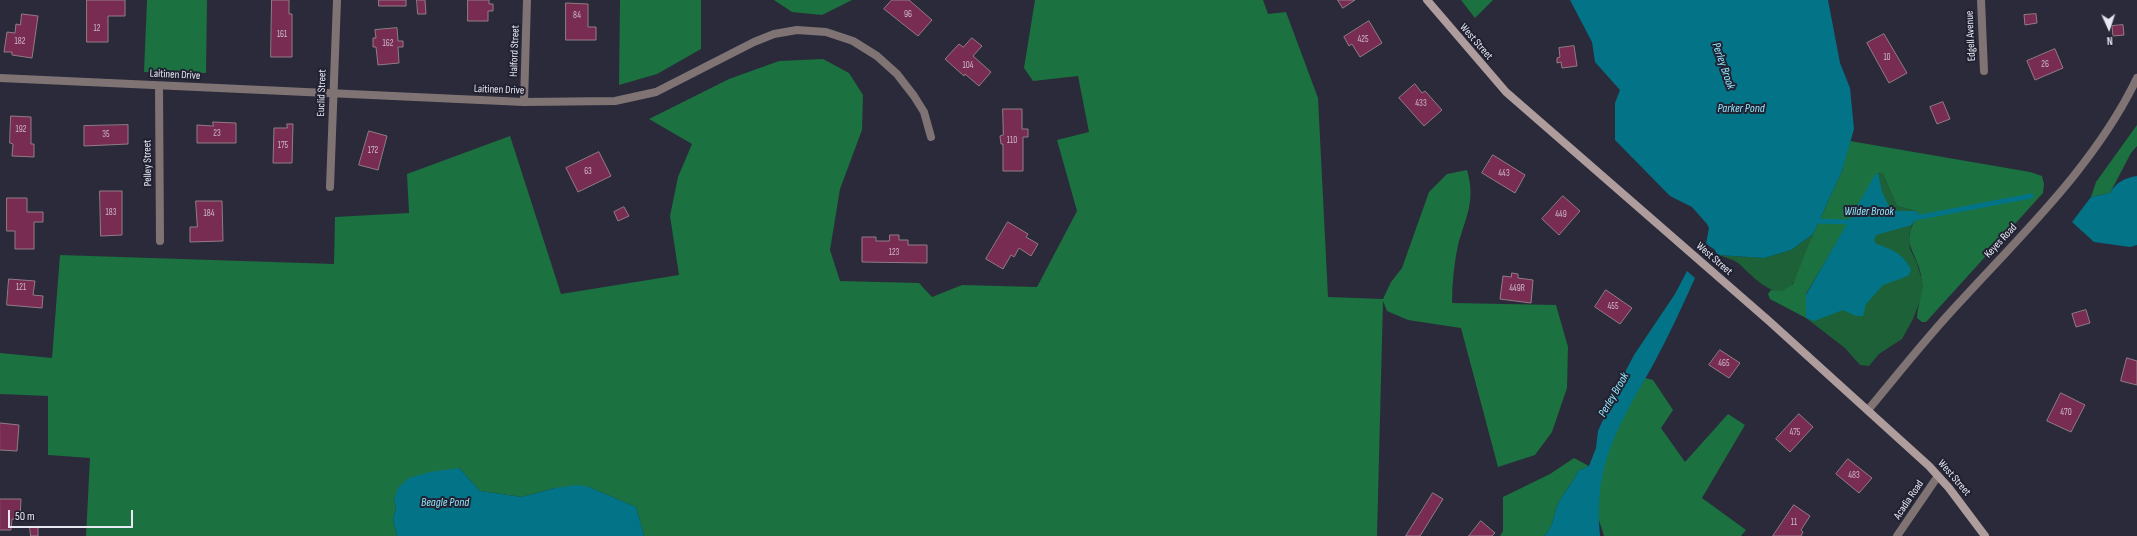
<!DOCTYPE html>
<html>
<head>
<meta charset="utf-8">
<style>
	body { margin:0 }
	#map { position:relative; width:2137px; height:536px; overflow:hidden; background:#2a2a3b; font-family:"Sofia Sans Condensed",sans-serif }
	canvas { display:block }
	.north { position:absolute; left:2089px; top:8px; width:40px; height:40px; -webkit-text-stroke:3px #202131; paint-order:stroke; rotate:177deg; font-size:11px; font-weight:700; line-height:16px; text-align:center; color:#e8e8f3 }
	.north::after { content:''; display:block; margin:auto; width:14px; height:18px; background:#e8e8f3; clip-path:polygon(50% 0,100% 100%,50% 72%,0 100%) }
	.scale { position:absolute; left:8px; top:510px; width:125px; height:18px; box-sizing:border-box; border:2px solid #e8e8f3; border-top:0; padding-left:5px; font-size:12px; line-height:14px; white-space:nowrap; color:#e8e8f3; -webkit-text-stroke:3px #202131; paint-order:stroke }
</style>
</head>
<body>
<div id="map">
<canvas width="2137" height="536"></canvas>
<div class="north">N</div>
<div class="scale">50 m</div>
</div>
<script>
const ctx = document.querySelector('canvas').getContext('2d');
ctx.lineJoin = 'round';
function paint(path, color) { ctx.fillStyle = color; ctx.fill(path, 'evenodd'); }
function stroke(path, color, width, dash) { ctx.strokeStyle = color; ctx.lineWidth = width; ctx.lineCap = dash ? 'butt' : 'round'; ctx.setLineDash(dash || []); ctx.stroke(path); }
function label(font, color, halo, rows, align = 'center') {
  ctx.font = font + ' "Sofia Sans Condensed",sans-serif'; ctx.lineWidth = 4; ctx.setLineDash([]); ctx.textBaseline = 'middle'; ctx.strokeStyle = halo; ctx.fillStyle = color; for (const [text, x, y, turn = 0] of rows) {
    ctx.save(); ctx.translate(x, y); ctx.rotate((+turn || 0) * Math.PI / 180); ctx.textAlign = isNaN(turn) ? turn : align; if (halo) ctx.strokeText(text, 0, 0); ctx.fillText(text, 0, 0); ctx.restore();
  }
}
paint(new Path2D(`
	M1878,173L1883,174L1897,206L1916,211L1909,235L1910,249L1917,263L1922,281V296L1913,319L1902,339L1879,354L1869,366L1860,365L1845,348L1806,318V295Z
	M1813,234C1808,247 1801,273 1793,283C1778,307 1750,273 1738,263C1732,259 1724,257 1718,255L1764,258L1791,250Z`), '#1d6138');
paint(new Path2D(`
	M147,0H207L206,73L144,72Z
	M620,0H701V49L657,74L619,85Z
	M774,0H852L822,15L792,12Z
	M1035,0H1263L1268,14L1286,12L1318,98L1328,297L1383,299L1391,282L1402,268L1429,192L1447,174L1467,170C1476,201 1466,216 1458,245C1454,264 1452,283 1452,303L1556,305L1568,347L1567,388L1552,432L1535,455L1498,467L1461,328L1408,320L1387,311L1383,301L1377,536H644L636,507L589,487L555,488L522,497L480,491L459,468L394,499L396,508L393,519L397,536H86L90,458L48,455V396L0,394V353L52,358L60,255L334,264L335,217L409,213L407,174L510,136L561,294L679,275L670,216L678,177L692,144L649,119L729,79L779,61L823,59L849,73L863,95L862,130L840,189L830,250L840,281L919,283L932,297L962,285L1037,287L1077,211L1057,140L1089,132L1078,76L1033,81L1024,68Z
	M1461,0H1493L1475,18Z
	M2137,125V146L2131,153L2110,193L2091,197L2096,182Z
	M1850,141L2030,172L2042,176L2044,184L2043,193L1926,322H1922L1917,318C1917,305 1924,294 1922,281C1919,250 1897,246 1919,214L1916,211L1897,206L1883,174L1878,173L1806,294V318L1770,299L1768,294L1771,290L1783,291L1793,284L1813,234L1842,171Z
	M1645,378L1653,380L1673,410L1661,428L1685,462L1728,414L1745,425L1702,498L1746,530L1741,536H1604C1602,528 1598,520 1597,512C1595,464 1622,418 1645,378Z
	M1574,458L1589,466L1578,471C1573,483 1564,492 1558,504C1553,515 1554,527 1544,536H1500L1503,531V497L1550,474Z`), '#1b713f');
paint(new Path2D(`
	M1570,0H1828L1840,63L1850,88L1854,129L1842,171L1813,234L1791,250L1764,258L1718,255L1714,249L1706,244L1709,228L1707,224L1692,207L1670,196L1615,140V103L1620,90L1595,62L1592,42Z
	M1878,173L1882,192L1890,208L1897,211H1916L1919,214L1912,225L1876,235L1874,240L1876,244C1891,248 1905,255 1911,270L1908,276L1883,285L1866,304L1863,316H1856L1843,310L1814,321L1806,318V295L1875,175Z
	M2137,176V245L2130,247L2094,242L2072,222L2091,197L2110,193C2116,182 2125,178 2137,176Z
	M1687,271L1695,278C1682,307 1669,335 1654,363C1620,424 1593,462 1600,536H1544C1554,527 1553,515 1558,504C1564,492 1573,483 1578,471L1589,466L1596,448L1598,431L1623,376L1634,355L1675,294Z
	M459,468L480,491L522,497L555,488L577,485L589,487L636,507L644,536H397L393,519L396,508L394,499L398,488L409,478L430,472Z`), '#037488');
stroke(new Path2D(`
	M1910,219L2031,196
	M1813,221L1853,222`), '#037488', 5);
const building = new Path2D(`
	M87,0H125V16H108V42H87Z
	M272,0H289V14H292V57H271Z
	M379,0H406V6H379Z
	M417,0H425L426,14H418Z
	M468,0H489V4H493V11H488V21H468Z
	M892,0H909L932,20L918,36L884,9Z
	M1338,0H1355L1343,8Z
	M566,3L588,4V27H596V40H566Z
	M22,14L38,16L32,58L12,55V52H4L7,32L15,33L16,24L20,25Z
	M2036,14L2037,23L2025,25L2024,15Z
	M1369,21L1382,43L1360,57L1352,44L1349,46L1344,37Z
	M2123,25L2124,35L2113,36L2112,26Z
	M397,28L398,41H403V47H398L399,63L378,65L376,47H373V38H376L375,30Z
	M1884,34L1907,73L1889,83L1867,43Z
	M972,38L982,46L973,56L991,72L979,86L965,74L964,76L945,59L959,44L963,47Z
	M1574,46L1577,66L1562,68L1561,62L1557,63V58L1560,57L1559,48Z
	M2055,49L2063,68L2035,80L2027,61Z
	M1415,84L1422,93L1425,91L1442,110L1424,126L1399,98Z
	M1943,102L1950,119L1937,124L1930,107Z
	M1003,109H1022V129H1028V137H1023V171H1003V144H1001L1000,136L1003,135Z
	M11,116L31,117V144H34V157L12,156L13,144L10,143Z
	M213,122L236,123V143H197V125L213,126Z
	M287,124H293L292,163H273L274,128H287Z
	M128,125V144L84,146V126Z
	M369,131L387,136L378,170L359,165Z
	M599,152L611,176L578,192L566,168Z
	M1493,155L1525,175L1515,193L1482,173Z
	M100,191H122V235L101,236Z
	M1563,196L1580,211L1559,235L1542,219Z
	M7,198H27V212H43V222H34V249H15V231H7Z
	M196,201H222L223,241L190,242V227H197Z
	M624,207L629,216L618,221L614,212Z
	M1008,222L1028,234L1026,237L1038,244L1031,256L1019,248L1014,257L1011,255L1003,269L986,259Z
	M890,235H899V240H908V245H927V263L862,262V237H876V241H889Z
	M1512,273L1518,274V278L1533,280L1531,303L1500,299L1503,276L1511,277Z
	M9,279L35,281L33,295L43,296L42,308L7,305Z
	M1606,290L1632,308L1620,324L1595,307Z
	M2086,310L2090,323L2076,327L2072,314Z
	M1720,350L1740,363L1729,378L1709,365Z
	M2127,358L2137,361V385L2121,381Z
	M2061,393L2085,405L2071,432L2047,421Z
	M1799,414L1813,427L1790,452L1776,439Z
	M0,423L19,425L17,451L0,450Z
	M1848,459L1872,478L1859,493L1836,474Z
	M1433,493L1443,499L1420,536H1406Z
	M0,499H21L20,519H12L11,530H0Z
	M1794,505L1810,516L1801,530L1803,532L1801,536H1773Z
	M1481,521L1495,533L1492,536H1469Z
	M30,527H38V536H31Z`);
paint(building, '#782c51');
stroke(building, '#927c84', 1);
stroke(new Path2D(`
	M1981,0L1984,71
	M0,78L524,102L615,101L656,92L754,42L774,34L797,30L826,32L853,41L877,56L897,74L914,96L924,112L931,137
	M159,86L160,241
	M524,102L527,0
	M330,187L337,0
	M1868,410C1898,374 1927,337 1959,303C2023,233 2096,164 2137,78
	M1897,536L1938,476`), '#7f7473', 8);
stroke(new Path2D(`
	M1427,0L1506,92L1769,321L1929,466L1949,488L1985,536`), '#ae9d9c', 8);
label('9px', '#ccb9ca', null, [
	["96",908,15],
	["84",577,16],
	["12",97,29],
	["161",282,35],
	["425",1363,40],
	["182",20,42],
	["162",388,44],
	["10",1887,58],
	["26",2045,65],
	["104",968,66],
	["433",1421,104],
	["192",21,130],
	["23",217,134],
	["35",106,135],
	["110",1012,141],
	["175",283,146],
	["172",373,151],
	["63",588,172],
	["443",1504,174],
	["183",111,213],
	["184",209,214],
	["449",1561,215],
	["123",894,253],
	["121",21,288],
	["449R",1517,289],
	["455",1613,307],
	["465",1724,364],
	["470",2066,413],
	["475",1795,433],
	["483",1854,476],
	["11",1794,523]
]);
label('11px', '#e8e8f3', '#202131', [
	["Edgell Avenue",1971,36,-93],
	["West Street",1476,42,49],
	["Halford Street",515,51,-88],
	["Laitinen Drive",175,75,3],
	["Laitinen Drive",499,90,2],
	["Euclid Street",322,93,-88],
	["Pelley Street",148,163,-91],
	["Keyes Road",2001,241,-47],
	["West Street",1714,259,41],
	["West Street",1954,478,49],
	["Acadia Road",1909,500,-56]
]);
label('italic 12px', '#96e9fe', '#202131', [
	["Perley Brook",1723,66,71],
	["Parker Pond",1741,109],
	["Wilder Brook",1869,212],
	["Perley Brook",1614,395,-60],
	["Beagle Pond",445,503]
]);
</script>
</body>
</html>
